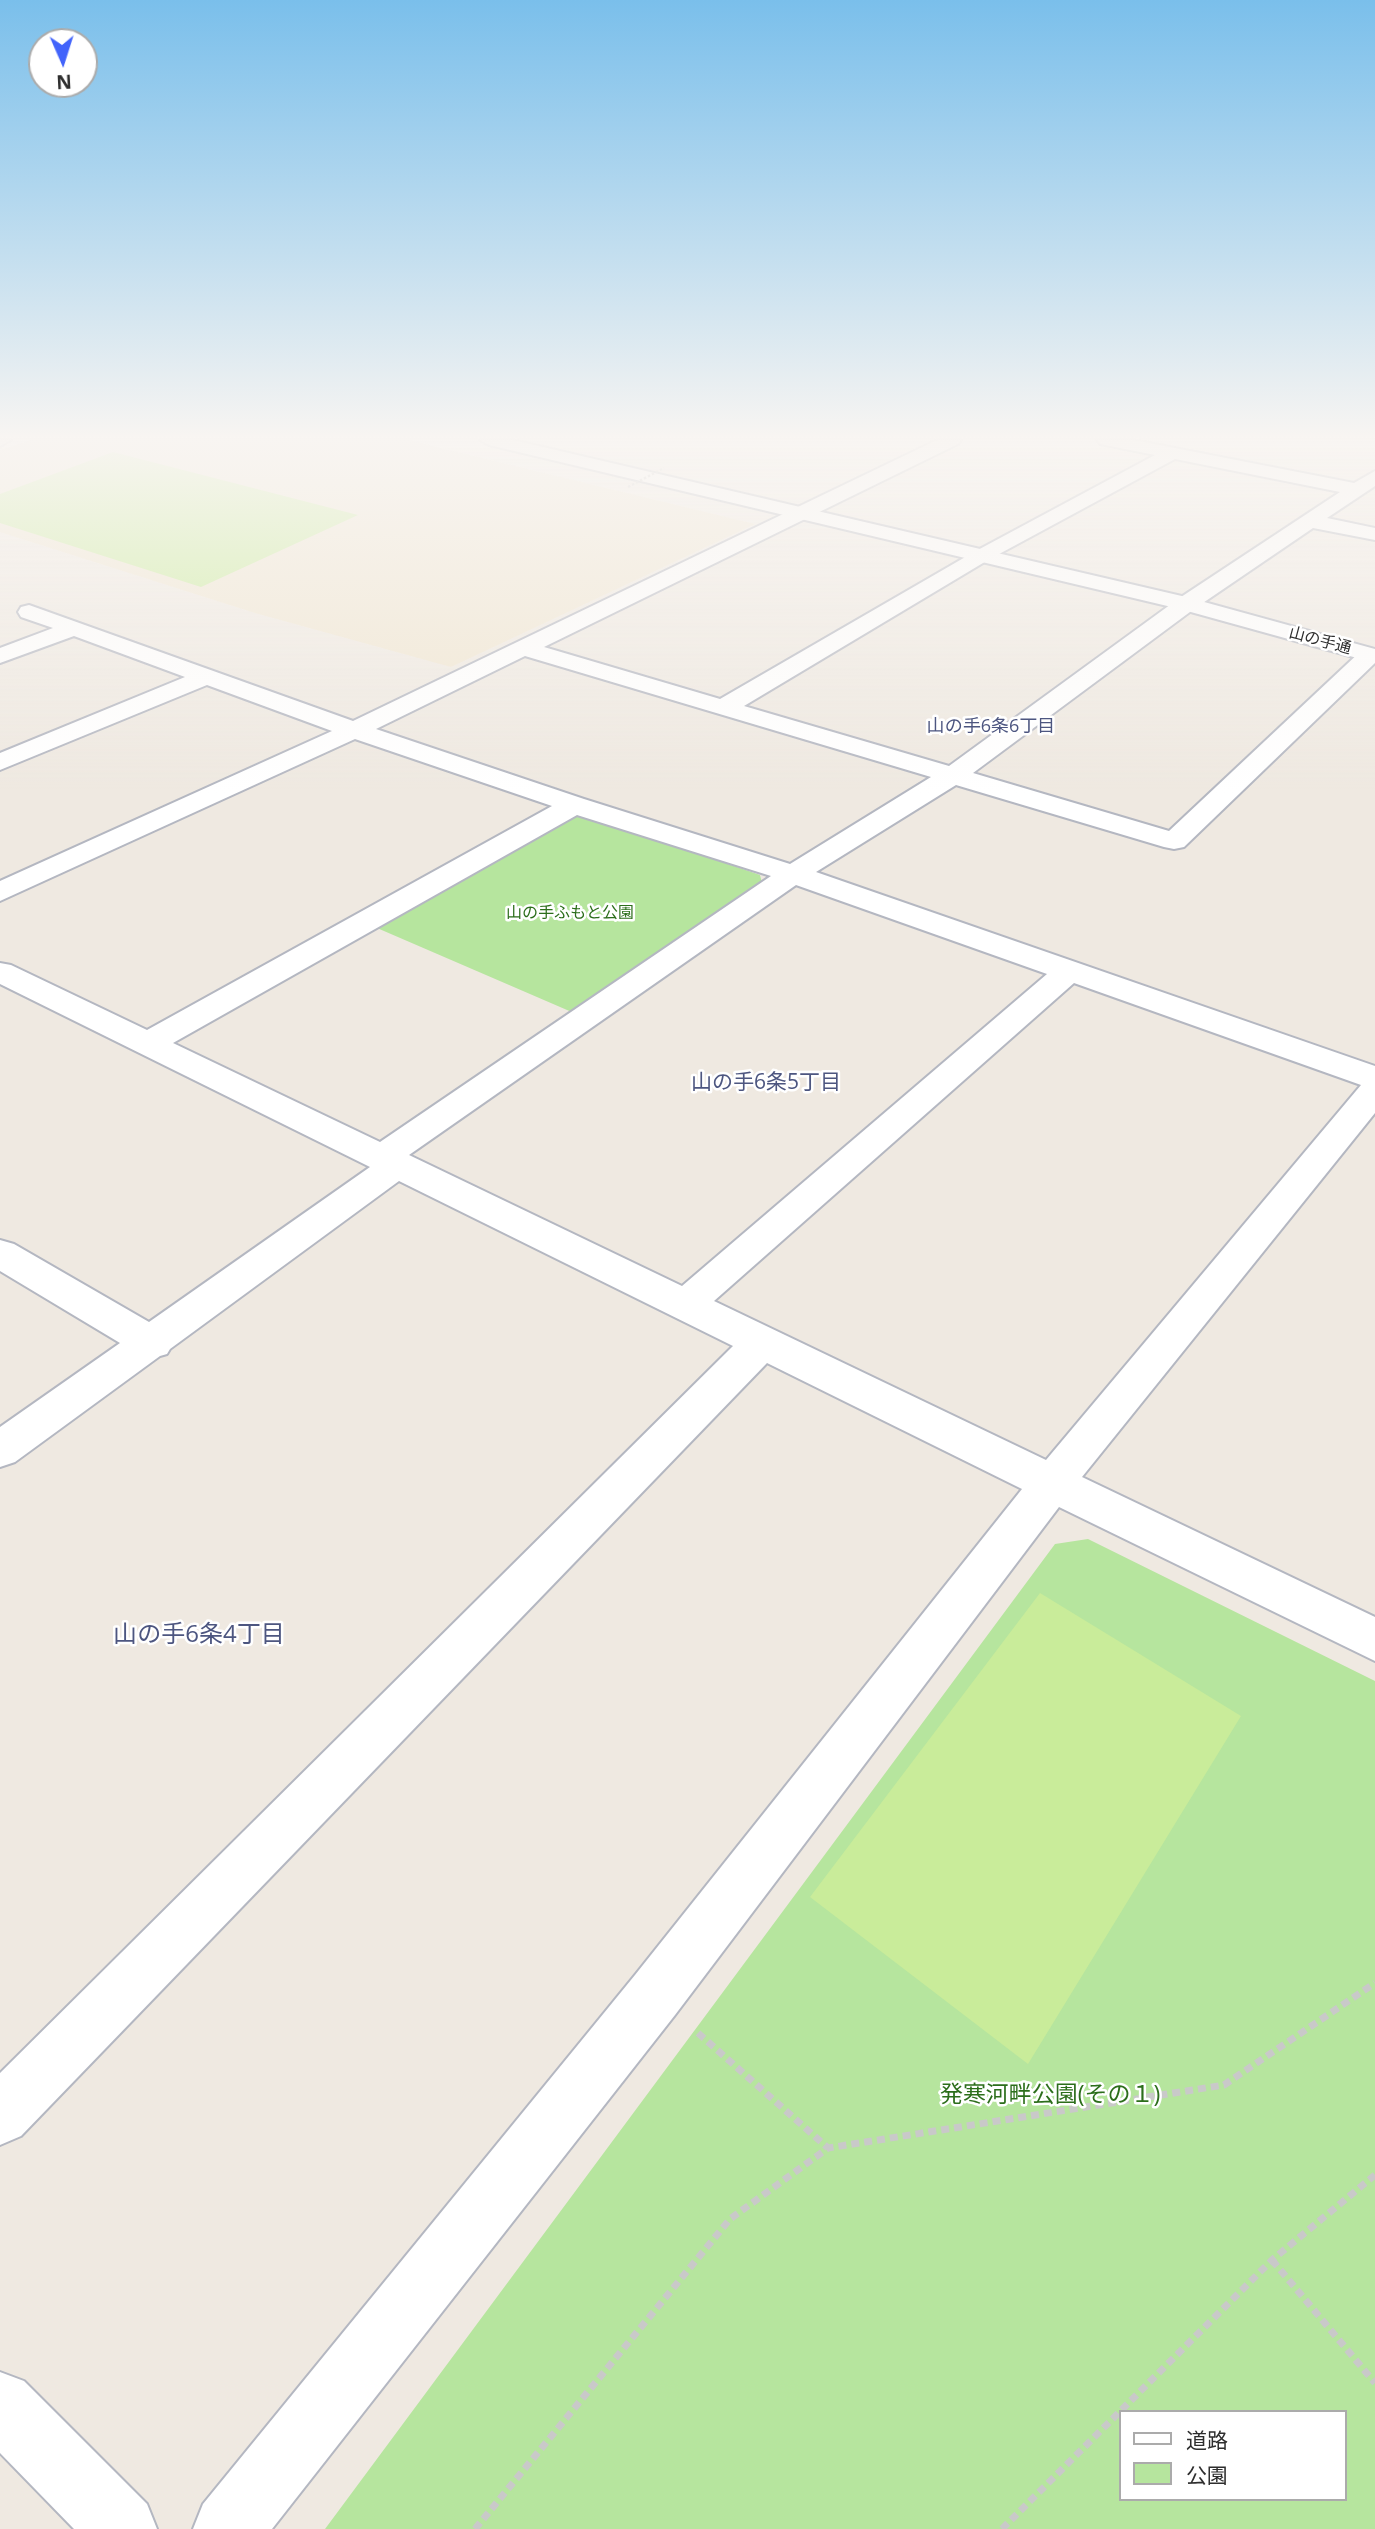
<!DOCTYPE html>
<html>
<head>
<meta charset="utf-8">
<style>
	body { margin:0 }
	#map { position:relative; width:1375px; height:2529px; overflow:hidden; background:#efe9e1; font-family:"Open Sans","Noto Sans JP",sans-serif }
	canvas { display:block }
	.legend { position:absolute; left:1119px; top:2410px; width:228px; height:91px; box-sizing:border-box; background:#fff; border:2px solid #ababab; margin:0; padding:9px 12px; list-style:none; font-size:21px; color:#2e2e2e }
	.legend li { display:flex; align-items:center; gap:14px; height:35px }
	.legend b { width:35px; border:2px solid #ababab }
	.north { position:absolute; left:28px; top:28px; width:70px; height:70px; box-sizing:border-box; background:#fff; border:2px solid #ababab; border-radius:50%; rotate:177deg; font-size:19px; font-weight:700; line-height:28px; text-align:center; color:#2e2e2e }
	.north::after { content:''; display:block; margin:auto; width:24px; height:32px; background:#4264fb; clip-path:polygon(50% 0,100% 100%,50% 72%,0 100%) }
</style>
</head>
<body>
<div id="map">
<canvas width="1375" height="2529"></canvas>
<ul class="legend">
<li><b style="height:9px;background:#fff"></b>道路</li>
<li><b style="height:19px;background:#b6e59e"></b>公園</li>
</ul>
<div class="north">N</div>
</div>
<script>
const ctx = document.querySelector('canvas').getContext('2d');
ctx.lineJoin = 'round';
function paint(path, color) { ctx.fillStyle = color; ctx.fill(path, 'evenodd'); }
function stroke(path, color, width, dash) { ctx.strokeStyle = color; ctx.lineWidth = width; ctx.lineCap = dash ? 'butt' : 'round'; ctx.setLineDash(dash || []); ctx.stroke(path); }
function label(font, color, halo, rows, align = 'center') {
  ctx.font = font + ' "Open Sans","Noto Sans JP",sans-serif'; ctx.lineWidth = 5; ctx.setLineDash([]); ctx.textBaseline = 'middle'; ctx.strokeStyle = halo; ctx.fillStyle = color; for (const [text, x, y, turn = 0] of rows) {
    ctx.save(); ctx.translate(x, y); ctx.rotate((+turn || 0) * Math.PI / 180); ctx.textAlign = isNaN(turn) ? turn : align; if (halo) ctx.strokeText(text, 0, 0); ctx.fillText(text, 0, 0); ctx.restore();
  }
}
paint(new Path2D(`
	M32,440H408L755,524L451,667L255,613L0,532V450Z`), '#f0e6d1');
paint(new Path2D(`
	M587,815L760,875L762,883L574,1013L377,928L571,816Z
	M1088,1539L1375,1681V2529H325L1055,1544ZM1121,2412H1345V2499H1121Z`), '#b6e59e');
paint(new Path2D(`
	M113,452L358,515L201,587L0,523V494Z
	M1040,1593L1241,1716L1028,2064L810,1897Z`), '#c9ec9a');
const street = new Path2D(`
	M0,440H11L0,446Z
	M937,440H961L958,444L544,647L720,699L974,552L1155,455L1100,444L1097,440H1134L1354,483L1375,471V486L1327,518L1375,528V540L1313,528L1194,609L973,773L1169,831L1362,650L1375,649V663L1184,847L1174,849L1164,847L956,785L816,872L1375,1066V1113L1082,1477L1375,1617V1661L1059,1507L675,2015L272,2529H193L203,2504L635,1975L1022,1489L767,1363L21,2136L0,2145V2073L733,1346L399,1181L170,1349L167,1354L160,1356L15,1462L0,1467V1427L120,1343L0,1271V1240L14,1244L149,1322L370,1167L0,984V963L11,965L147,1030L552,806L355,739L0,901V881L332,731L207,685L0,770V753L185,677L74,636L0,663V648L53,628L21,617L18,612L21,607L29,605L353,721ZM1175,459L1340,492L1178,599L949,766L744,706L988,560ZM525,656L931,777L790,864L584,799L376,729ZM577,815L771,876L380,1142L173,1043ZM796,885L1047,974L682,1286L409,1155ZM1074,983L1361,1085L1046,1460L714,1301Z
	M0,2372L24,2381L147,2504L157,2529H74L0,2453Z`);
const secondary = new Path2D(`
	M480,440H513L1186,597L1375,649V663L1180,609L489,445Z`);
stroke(street, '#b4b7c1', 4);
stroke(secondary, '#b4b7c1', 4);
stroke(new Path2D(`
	M698,2033L828,2148
	M1272,2260L1375,2383
	M475,2529L730,2219L828,2148L1224,2085L1375,1983
	M1002,2529L1272,2260L1375,2175`), '#c9c9c9', 7, [8, 5]);
paint(street, '#fff');
paint(secondary, '#fff');
stroke(new Path2D(`
	M628,487L664,468`), '#c9c9c9', 2.5, [2.5, 2]);
const sky = ctx.createLinearGradient(0, 0, 0, 794);
sky.addColorStop(0, '#7abfeb');
sky.addColorStop(0.55, '#f8f5f2');
sky.addColorStop(1, '#f8f5f200');
ctx.fillStyle = sky;
ctx.fillRect(0, 0, 1375, 794);
label('16px', '#2e2e2e', '#fff', [
	["山の手通",1320,641,15]
]);
label('16px', '#2c6e1b', '#fff', [
	["山の手ふもと公園",570,913]
]);
label('18px', '#4d5680', '#fff', [
	["山の手6条6丁目",991,727]
]);
label('21px', '#4d5680', '#fff', [
	["山の手6条5丁目",766,1083]
]);
label('23px', '#2c6e1b', '#fff', [
	["発寒河畔公園(その１)",1050,2095]
]);
label('24px', '#4d5680', '#fff', [
	["山の手6条4丁目",199,1635]
]);
</script>
</body>
</html>
